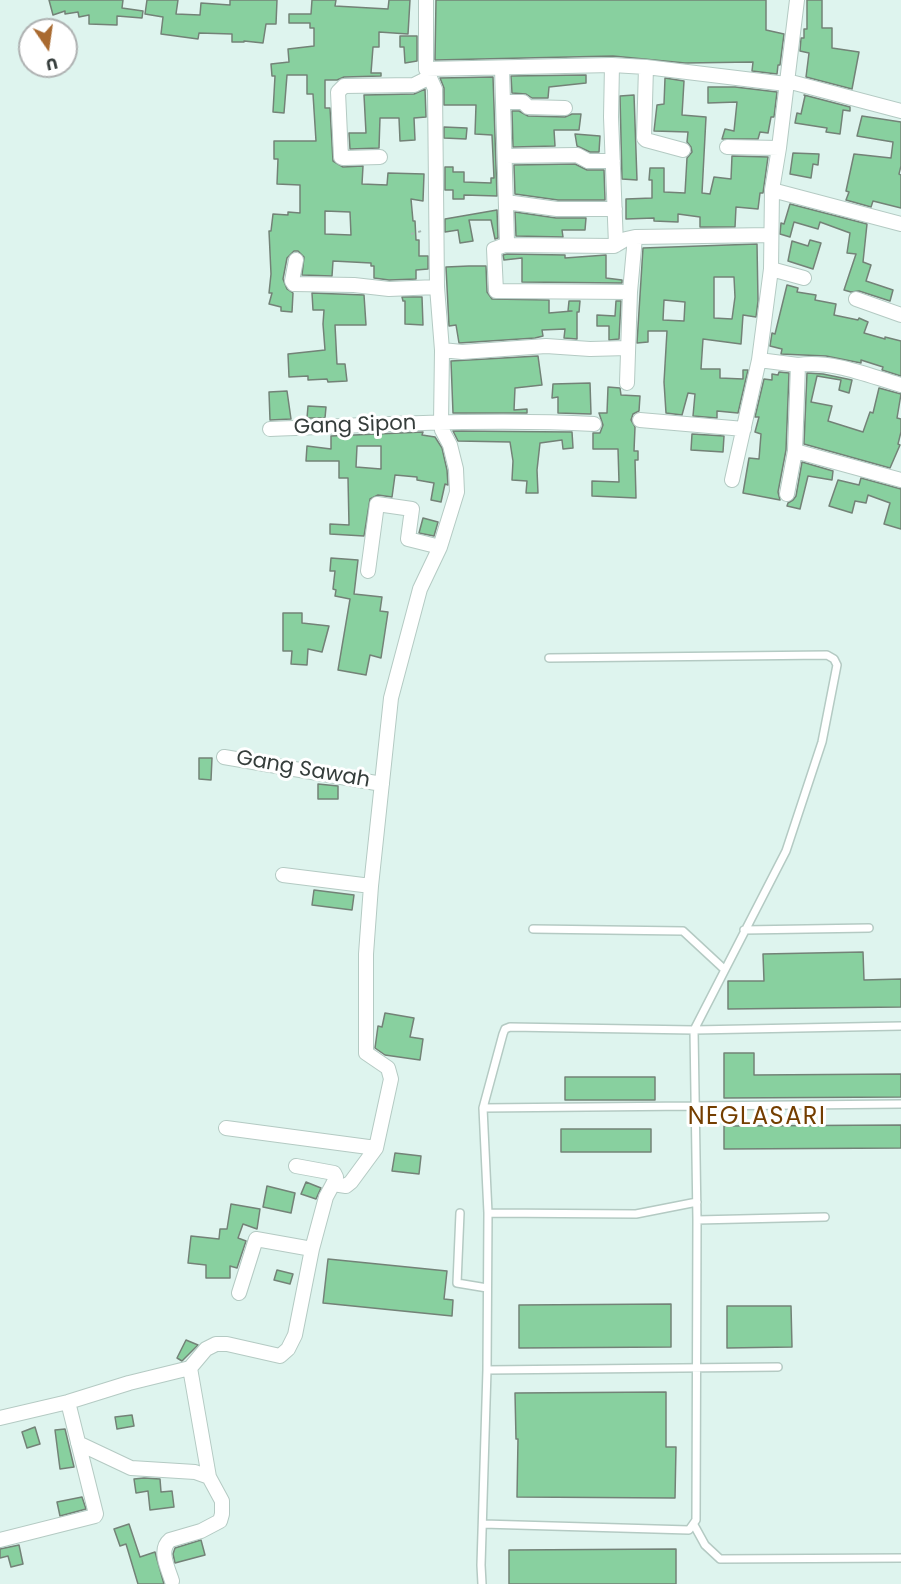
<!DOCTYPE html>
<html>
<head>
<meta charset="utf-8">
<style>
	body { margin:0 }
	#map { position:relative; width:901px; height:1584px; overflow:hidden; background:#def4ee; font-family:Poppins,sans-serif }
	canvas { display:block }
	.north { position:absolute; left:18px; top:18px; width:60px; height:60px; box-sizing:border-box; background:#fff; border:2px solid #aeb1b1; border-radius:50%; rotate:167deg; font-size:16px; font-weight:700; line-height:24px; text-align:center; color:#353d3b }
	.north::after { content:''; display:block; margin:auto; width:21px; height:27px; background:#a96a30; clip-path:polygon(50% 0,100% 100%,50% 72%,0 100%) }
</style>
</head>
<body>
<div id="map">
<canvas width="901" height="1584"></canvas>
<div class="north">U</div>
</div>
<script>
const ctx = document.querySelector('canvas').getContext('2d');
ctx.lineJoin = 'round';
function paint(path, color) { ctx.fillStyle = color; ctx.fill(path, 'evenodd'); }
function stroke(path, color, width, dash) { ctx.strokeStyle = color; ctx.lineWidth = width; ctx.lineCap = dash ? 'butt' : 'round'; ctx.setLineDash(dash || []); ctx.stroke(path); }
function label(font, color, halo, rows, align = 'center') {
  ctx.font = font + ' Poppins,sans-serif'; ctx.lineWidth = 6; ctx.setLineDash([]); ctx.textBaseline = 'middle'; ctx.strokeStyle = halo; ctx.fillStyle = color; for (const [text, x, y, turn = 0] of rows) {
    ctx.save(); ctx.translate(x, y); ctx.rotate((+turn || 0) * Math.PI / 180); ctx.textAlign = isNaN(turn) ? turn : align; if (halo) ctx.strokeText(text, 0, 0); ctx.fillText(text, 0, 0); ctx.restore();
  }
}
const building = new Path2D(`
	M49,0H123L122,8L143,11L142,18L117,16V25L89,24V15L79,17L78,12L65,14V11L53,15Z
	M147,0H178L176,14L200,15L201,3L230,5V0H277L276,24H266L263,43L244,41V42H232V34L199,33L198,39L161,34L163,17L145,14Z
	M312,0H336L335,6L388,9L389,0H410L408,34L379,32V47H373L371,73H381V76L344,77L337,80H325V108H330L333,161L343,167L363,166L362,184L387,185L388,173L424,174L423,201L411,199L413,221H415L416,240H419V256H428V269L416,270V279L389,280L374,278V266H371V263L333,261L332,276L302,275L304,257L298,251H294L287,258L283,279L287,289L293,293L292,312L281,311V307L269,304L272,293H269L271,274L269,231H271L273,214L288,215V212L300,213V185L277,184L278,159H274V141H316L313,94H307V75H287L284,113L273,112L275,76H272L271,64L289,62L288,49L314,46V28H310V23H289V14H311ZM325,211L350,212L351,235L325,234Z
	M436,0H766V30L784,34L780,65H778L777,74L752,71L753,62L685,63L613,56L435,60Z
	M807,0H822V28H832V48L859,52L852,89L806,77L809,53L800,51L801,38H804V29H807Z
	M400,36H417V61L405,63L404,47H400Z
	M586,75V83L549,87L548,98H532L526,94L512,93L511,76Z
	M493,77L497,196L464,195V199H453V190H445V167H453V172H464V182L491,183V178H494L492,135L475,134L476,105H444V88L440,78Z
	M665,78L684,81L682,115L706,117L702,193L710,194L714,177L731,179L732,156L768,157L763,193H760L758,209L736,207L735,227H700V217L678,214V222L654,221V218L626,219V199L652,198V180H649L650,168H664V192L685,193L687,158L692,152L691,147L687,142L688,132L654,131L657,105L664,104Z
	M708,87H735L777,92L774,117H771L768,133L760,132L758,139H722L725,129L734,131L737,102L708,103Z
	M425,89L426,117L414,118L415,140L400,141L399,118H380L379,148L350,149L349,133H366L364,95L414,94Z
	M634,95L637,180L622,179L620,96Z
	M804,95L850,107V111L843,110L840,134L826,132L827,128L795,123L797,113L801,114L805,96Z
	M512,111H519L528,116L565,117L572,114H581L579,130H554L555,146L513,147Z
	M862,116L901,122V166L899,174L901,175V208L873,201L871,207L846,200L849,192L846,191L854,154L891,158L893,142L857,136Z
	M444,127L467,128L466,139L444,138Z
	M575,134L600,136L599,152H590L577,146Z
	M793,153L819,154L818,165L813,164L811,178L790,174Z
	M575,164L587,170H604L605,200H558L515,194L514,165Z
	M790,204L867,224L863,262L871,265L866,281L893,290L890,301L859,291L851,292L844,290L856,254L847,253L850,233L820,222L818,229L794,222L790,237L780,234L781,223L784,224Z
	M497,210L498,238L495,239L491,220H469L473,241L460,243L458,230L445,232V219Z
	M515,212L556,218H586L585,230H562L563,237L516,236Z
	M810,240L821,243L813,269L788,261L792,241L808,246Z
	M757,244L758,301L756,317L743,315L741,344L703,339L701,369H720V378L743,379V370H748L738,413L717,411V418L693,416L695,394L688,393L682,415L666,413L664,382L667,331H648V342L637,343L643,248ZM714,277H734L735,297L732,319L714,318ZM664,300L685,302L684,321L663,320Z
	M507,254L565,255V258L606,255V278L622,280V283L522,282V258L504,260L503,255Z
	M469,266H486L487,292L492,299L549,300V313L572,311H568L569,301H580L579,312H577V339L564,338L565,329L542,330L543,336L535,338L459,343L456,325L449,326L446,267Z
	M787,285L798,288L797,292L816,295L815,300L836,304L834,315L858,320L859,318L868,322L864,333L885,339V337L901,341V376L882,370L883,367L861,360V363L826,356L781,354L782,349L770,346L772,333L775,334Z
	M312,293L364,295L366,325H335L337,364H345L347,381L328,382L327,379L308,380V376L289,377L288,354L325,350L323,324L324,310H313Z
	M402,297H422L423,325L405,324V301H403Z
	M616,301H621L619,339L609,340V326H597V315L615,316Z
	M538,356L542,385L515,388L514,410L527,409V413H453L451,361Z
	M779,372L789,373L786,450L778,492L780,500L743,493L749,458L759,459L761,434L755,432L759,417H755L764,379L772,380V374L778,375Z
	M807,373L823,374L852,380L849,393L839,390L841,380L817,376L811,402L832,406L828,421L863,432L870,412L873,413L879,388L901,394L897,418L901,419V432L898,444L900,445L890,468L804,444Z
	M590,383L591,414L558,413V397L552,398L553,384Z
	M608,387L620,388L621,395L640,396L639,411L633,414L631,420L635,427L634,451H638V460H635L636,498L592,496V481L619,482L618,449H593V433H600L603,425L599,413H607Z
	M287,391L291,419L270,420L269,392Z
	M308,406L326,407L325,418H307Z
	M453,431L572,432L573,448L563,449L562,440L540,443L537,470L538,493H526L527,481L512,480L513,461L510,442L458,441Z
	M423,432L422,435L435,437L442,448L447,470L448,485L445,484L441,502L431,500L434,483L417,480V477L395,475L392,497L378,495L370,499L364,536L330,534V524L349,525L348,478H339V461H306L307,446L331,449V436ZM357,446H381V469L356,467Z
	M692,434L724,436L723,452L691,450Z
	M802,462L833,471L832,480L808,476L800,509L787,506L788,503L793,500L796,496Z
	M861,478L901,489V529L884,524L890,503L868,495L866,503L855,501L852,513L829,506L838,480L859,485Z
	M423,518L438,522L434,536L419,533Z
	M331,558L358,560L354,594L382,597L380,611L388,612L381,658L370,655L366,675L338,670L350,599L335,596L336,590L333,589L335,571H330Z
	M283,613H302V623L329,626L322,652L308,649L307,665L291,664L292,651H283Z
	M199,758H212L211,780L199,779Z
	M318,784L338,786V799H318Z
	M314,890L354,895L352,910L312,905Z
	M863,952L864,980L901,979V1007L728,1009V981H764L763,954Z
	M385,1013L414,1018L410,1037L423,1039L420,1060L385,1055L375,1048L378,1026L382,1027Z
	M724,1053H754V1075L901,1074V1097L724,1098Z
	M565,1077H655V1100H565Z
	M901,1125V1148L724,1149V1126Z
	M561,1129H651V1152H561Z
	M395,1153L421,1156L419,1174L392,1171Z
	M306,1182L321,1188L316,1199L301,1194Z
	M267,1186L295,1193L291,1213L263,1207Z
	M231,1204L260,1209L257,1229L243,1224L238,1238L246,1241L237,1268L230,1266V1278H206V1265L188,1263L191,1236L219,1239L220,1229H227Z
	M328,1259L447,1271L444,1299L453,1300L452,1316L323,1303Z
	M277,1270L293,1274L290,1284L274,1280Z
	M671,1304V1347L519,1348V1305Z
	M727,1306H791L792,1347L727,1348Z
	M186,1340L198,1345L182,1361L177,1358Z
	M666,1392V1447H676L675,1498L517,1497L518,1439H516L515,1393Z
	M132,1415L134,1426L117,1429L115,1417Z
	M35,1427L40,1444L27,1448L22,1432Z
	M65,1429L74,1467L60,1469L55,1430Z
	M144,1478L160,1479L161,1492L172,1491L174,1507L150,1510L148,1491L136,1493L134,1479Z
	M82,1497L86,1509L60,1516L57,1502Z
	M129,1524L140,1557L155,1552L164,1584H138L126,1544L120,1546L114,1529Z
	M201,1540L205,1555L175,1563L173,1554L175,1548Z
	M19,1545L23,1564L11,1567L8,1556L0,1558V1549Z
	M676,1549V1584H509V1550Z`);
paint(building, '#88d09f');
stroke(building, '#738277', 1.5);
const lane = new Path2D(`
	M549,658L827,655L834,659L837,665L822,742L786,851L694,1030L510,1027L505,1029L503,1034L483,1108L901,1104
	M533,929L683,931L724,969
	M744,930L869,928
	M460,1213L457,1283L487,1288
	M488,1213L636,1214L697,1202
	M697,1220L825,1217
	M487,1370L778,1367
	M483,1524L689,1530L696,1520L697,1220L694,1030L901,1026
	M694,1525L705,1545L720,1559L901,1558
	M482,1584L481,1565L487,1370L488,1213L483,1108`);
const street = new Path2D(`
	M646,67L644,138L646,140L683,150
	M502,68L507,242L505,245L494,249L496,291L630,292
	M426,69L612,65
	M787,81L901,111
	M504,102H523L528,107L565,108
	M727,147L779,148
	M505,156L577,155L588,161H613
	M380,157L343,158L341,157L338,92L344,86L414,85L430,77
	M772,190L901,224
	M506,202L557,209H615
	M505,245L614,246L626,239L635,237L771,235
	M616,245L611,117L612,65L646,67L786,84
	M296,260L292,281L294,284L354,285L389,289L437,287
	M771,269L804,278
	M856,299L901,315
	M442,350L462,352L546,346L590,349L628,348
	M759,360L798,365
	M627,383L630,292L635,237
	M640,420L744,429
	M270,429C378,425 486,418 594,424
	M795,451L901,480
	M732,480L759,360L771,269L772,190L779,148L797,0
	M787,494L795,451L798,365C833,360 869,376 901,385
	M368,571L377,504L412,509L408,539L440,547
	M224,757L382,784
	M283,875L371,886
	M226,1128L376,1148
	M296,1166L334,1173L336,1177L333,1184
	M239,1293L256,1239L312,1249
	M0,1418L68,1402L129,1383L190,1368L206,1349L216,1344H227L280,1356L288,1349L295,1335L312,1249L326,1197L333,1184L346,1186L351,1182L376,1148L391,1079L388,1068L366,1053V954L371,886L391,698L420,589L440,547L457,492L456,469L450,445L442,430L441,423L442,350L437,287L435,89L426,69V0
	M78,1443L131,1468L195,1472L209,1477
	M0,1540L95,1516L96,1514L68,1402
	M172,1581C168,1568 158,1550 170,1540L201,1531L220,1521L222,1514V1501L209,1477L190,1368`);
stroke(lane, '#b4cac3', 10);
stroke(street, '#b4cac3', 16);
stroke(new Path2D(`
	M411,234L425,230`), '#a5b6b1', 2, [3, 4.5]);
stroke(lane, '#fff', 7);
stroke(street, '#fff', 14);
label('21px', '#353d3b', '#fff', [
	["Gang Sipon",355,426,-2],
	["Gang Sawah",303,770,10]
]);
ctx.letterSpacing = '1.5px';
label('24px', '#743e00', '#fff', [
	["NEGLASARI",757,1118]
]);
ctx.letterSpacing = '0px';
</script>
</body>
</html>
